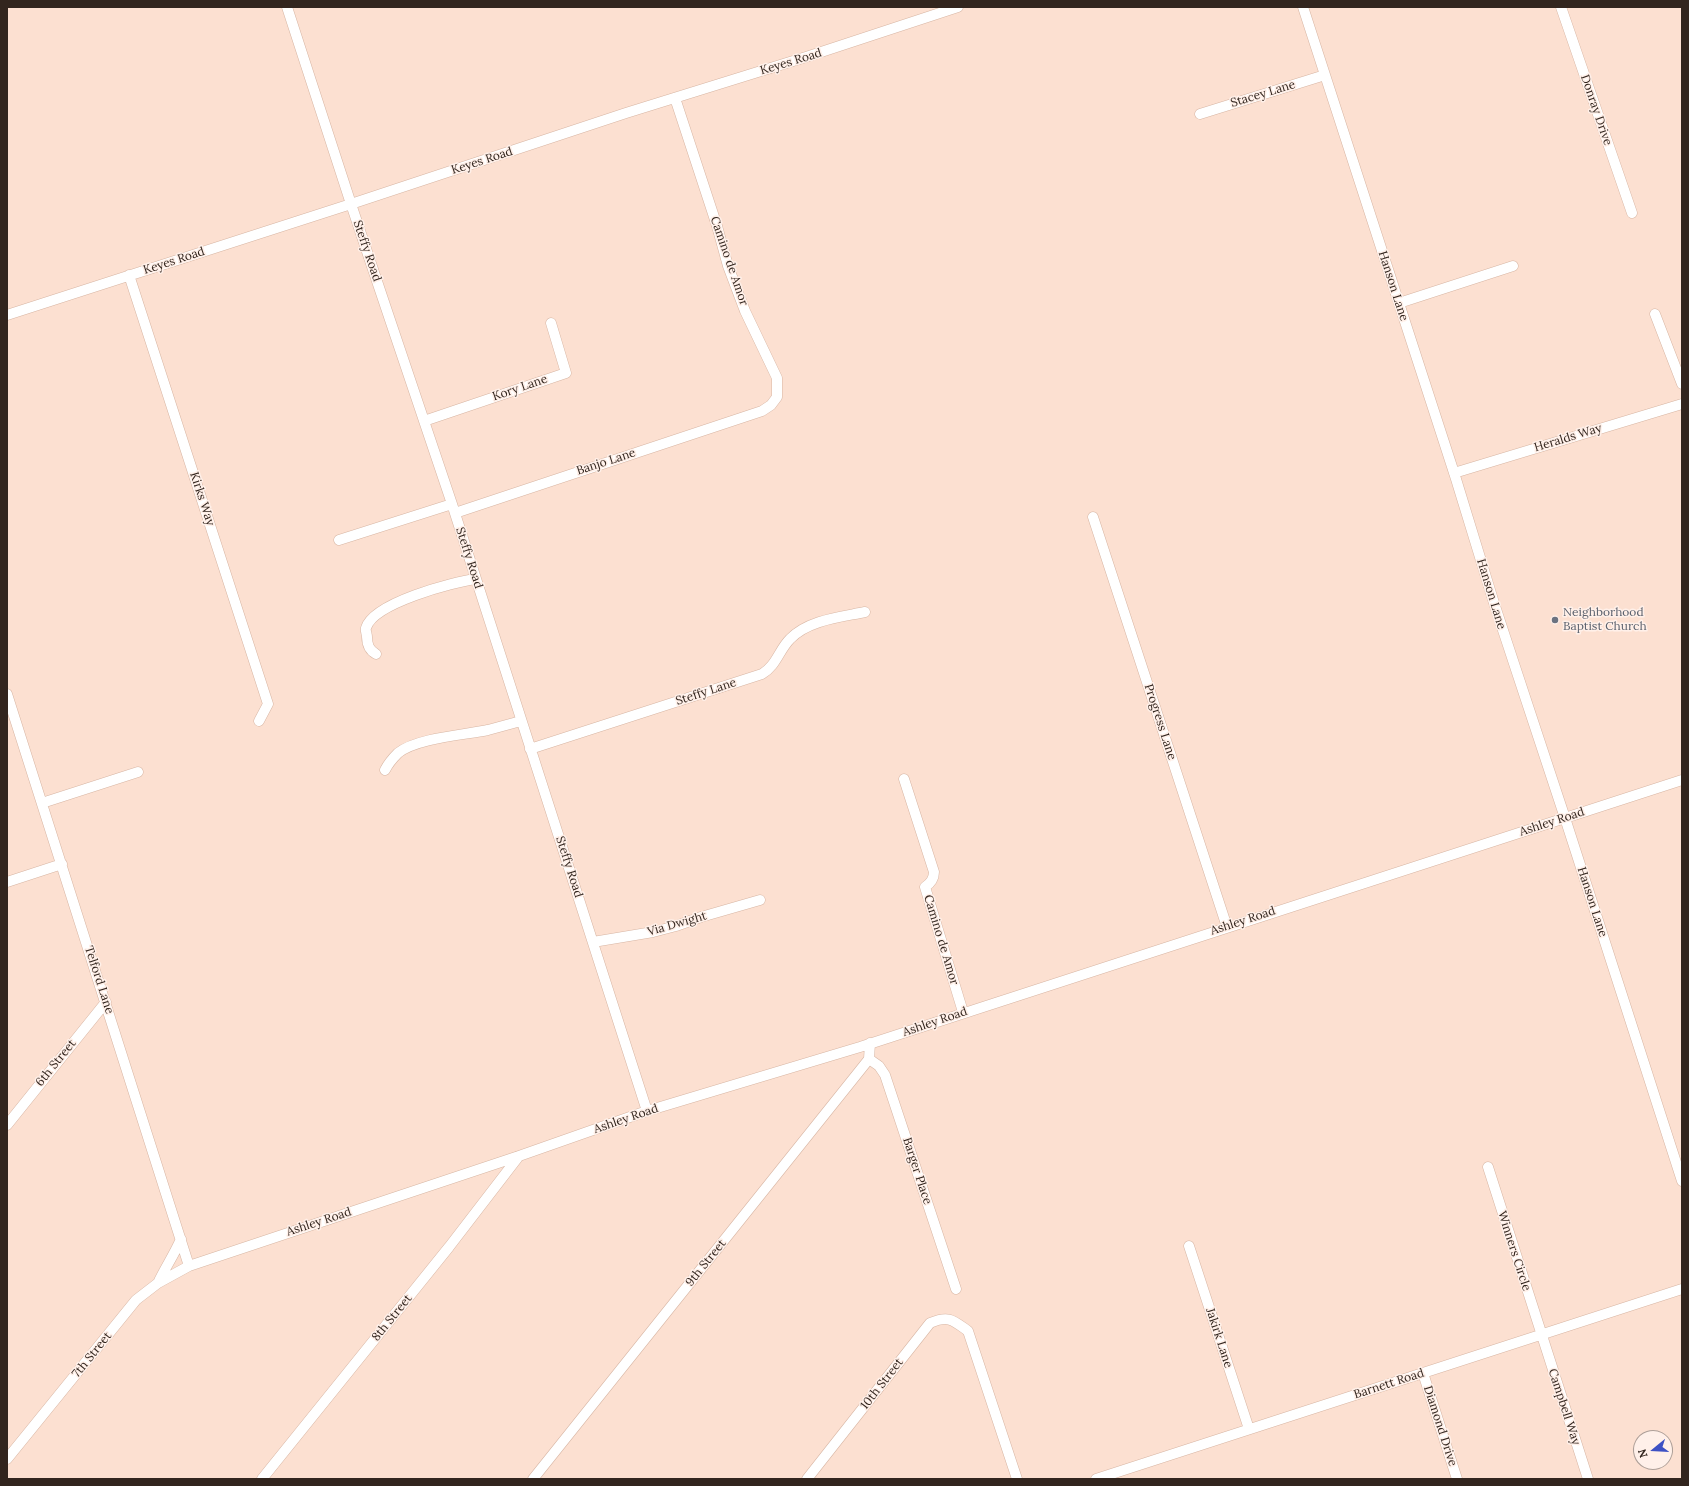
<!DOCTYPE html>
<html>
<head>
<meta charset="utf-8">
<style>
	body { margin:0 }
	#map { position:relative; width:1689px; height:1486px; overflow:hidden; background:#fce0d1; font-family:Lora,serif }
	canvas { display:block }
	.frame { position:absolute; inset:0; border:8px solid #32251e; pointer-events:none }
	.north { position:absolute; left:1633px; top:1430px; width:40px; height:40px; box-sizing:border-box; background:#fff0e9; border:1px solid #ad9f98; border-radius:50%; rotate:252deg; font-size:11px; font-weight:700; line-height:16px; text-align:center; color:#32251e }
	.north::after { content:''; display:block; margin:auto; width:14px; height:18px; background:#3d51c4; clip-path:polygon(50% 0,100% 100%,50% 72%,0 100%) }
</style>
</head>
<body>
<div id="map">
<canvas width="1689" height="1486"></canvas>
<div class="frame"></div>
<div class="north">N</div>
</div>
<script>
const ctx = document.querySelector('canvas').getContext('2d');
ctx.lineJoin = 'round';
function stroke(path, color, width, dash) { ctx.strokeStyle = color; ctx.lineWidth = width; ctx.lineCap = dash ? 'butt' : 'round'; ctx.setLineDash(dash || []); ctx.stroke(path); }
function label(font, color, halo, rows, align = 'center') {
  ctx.font = font + ' Lora,serif'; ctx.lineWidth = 3; ctx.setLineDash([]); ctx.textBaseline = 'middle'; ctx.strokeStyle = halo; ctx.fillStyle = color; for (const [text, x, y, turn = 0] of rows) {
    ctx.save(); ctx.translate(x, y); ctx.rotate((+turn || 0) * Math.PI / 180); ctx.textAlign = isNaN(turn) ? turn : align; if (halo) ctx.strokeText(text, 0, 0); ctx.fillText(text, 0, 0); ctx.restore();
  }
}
const minor = new Path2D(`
	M287,7L351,204L452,504L647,1111
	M1303,7L1456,479L1494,603L1565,818L1682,1181
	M1561,7L1632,213
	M1200,114L1325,75
	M129,275L268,704L259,721
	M1399,303L1513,266
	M1655,314L1682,384
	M7,315L351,204L626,113L806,57L958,7
	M424,421L566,373L551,323
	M1454,473L1682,404
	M455,513L762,411L771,405L777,397V378L745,311L728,266L717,226L675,98
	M1093,517L1227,927
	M339,540L452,504
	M376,654C369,650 367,645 367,637C367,634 365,630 366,628C373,603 453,582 476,579
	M7,694L189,1266
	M530,749L762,674C776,666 779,650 790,639C808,620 841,617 865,612
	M385,770C388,764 393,758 398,753C417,738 464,735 488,730C499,727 510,724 521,721
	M904,779L934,872C934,879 931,883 925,887L963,1012
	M42,803L138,772
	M7,882L62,864
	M593,942L653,932L676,926L701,917L760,900
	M869,1059L879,1066L885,1075L956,1289
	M7,1125L106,1002
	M1488,1167L1588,1479
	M1189,1246L1249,1429
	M158,1283C165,1268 174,1255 181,1239
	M1423,1373L1457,1479
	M7,1459L136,1300L158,1283L189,1266L519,1156L647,1111L860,1047L1682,780
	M262,1479L449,1247L519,1156
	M533,1479L869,1059L870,1043
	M807,1479L930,1323C949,1315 953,1320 968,1331L1017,1479
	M1096,1479L1682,1289`);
stroke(minor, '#d7b5a3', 11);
stroke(minor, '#fff', 10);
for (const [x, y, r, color] of [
	[1555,620,4,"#6b7280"]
]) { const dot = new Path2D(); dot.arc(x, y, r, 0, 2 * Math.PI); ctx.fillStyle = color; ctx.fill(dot); stroke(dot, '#fff0e9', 1.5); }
label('12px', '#32251e', '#fff0e9', [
	["Keyes Road",791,62,-17],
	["Stacey Lane",1263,94,-17],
	["Donray Drive",1596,110,71],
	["Keyes Road",482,161,-18],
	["Steffy Road",367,251,71],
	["Keyes Road",174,261,-18],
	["Camino de Amor",729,261,71],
	["Hanson Lane",1393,286,72],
	["Kory Lane",520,388,-19],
	["Heralds Way",1568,438,-17],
	["Banjo Lane",606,462,-18],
	["Kirks Way",202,499,72],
	["Steffy Road",469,558,72],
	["Hanson Lane",1491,594,73],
	["Steffy Lane",706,692,-18],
	["Progress Lane",1160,722,72],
	["Ashley Road",1552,822,-18],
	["Steffy Road",569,867,72],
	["Hanson Lane",1592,902,72],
	["Ashley Road",1243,921,-18],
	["Via Dwight",677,924,-16],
	["Camino de Amor",941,940,73],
	["Telford Lane",99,980,72],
	["Ashley Road",935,1022,-19],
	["6th Street",56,1063,-51],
	["Ashley Road",626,1119,-19],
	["Barger Place",917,1171,72],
	["Ashley Road",319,1222,-18],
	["Winners Circle",1514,1251,72],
	["9th Street",706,1263,-51],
	["8th Street",392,1318,-51],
	["Jakirk Lane",1219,1338,72],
	["7th Street",92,1355,-51],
	["10th Street",882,1384,-52],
	["Barnett Road",1389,1384,-18],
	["Campbell Way",1564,1407,72],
	["Diamond Drive",1440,1426,72]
]);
label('12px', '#5b616d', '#fff0e9', [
	["Neighborhood",1563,613],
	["Baptist Church",1563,627]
], 'left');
</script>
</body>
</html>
